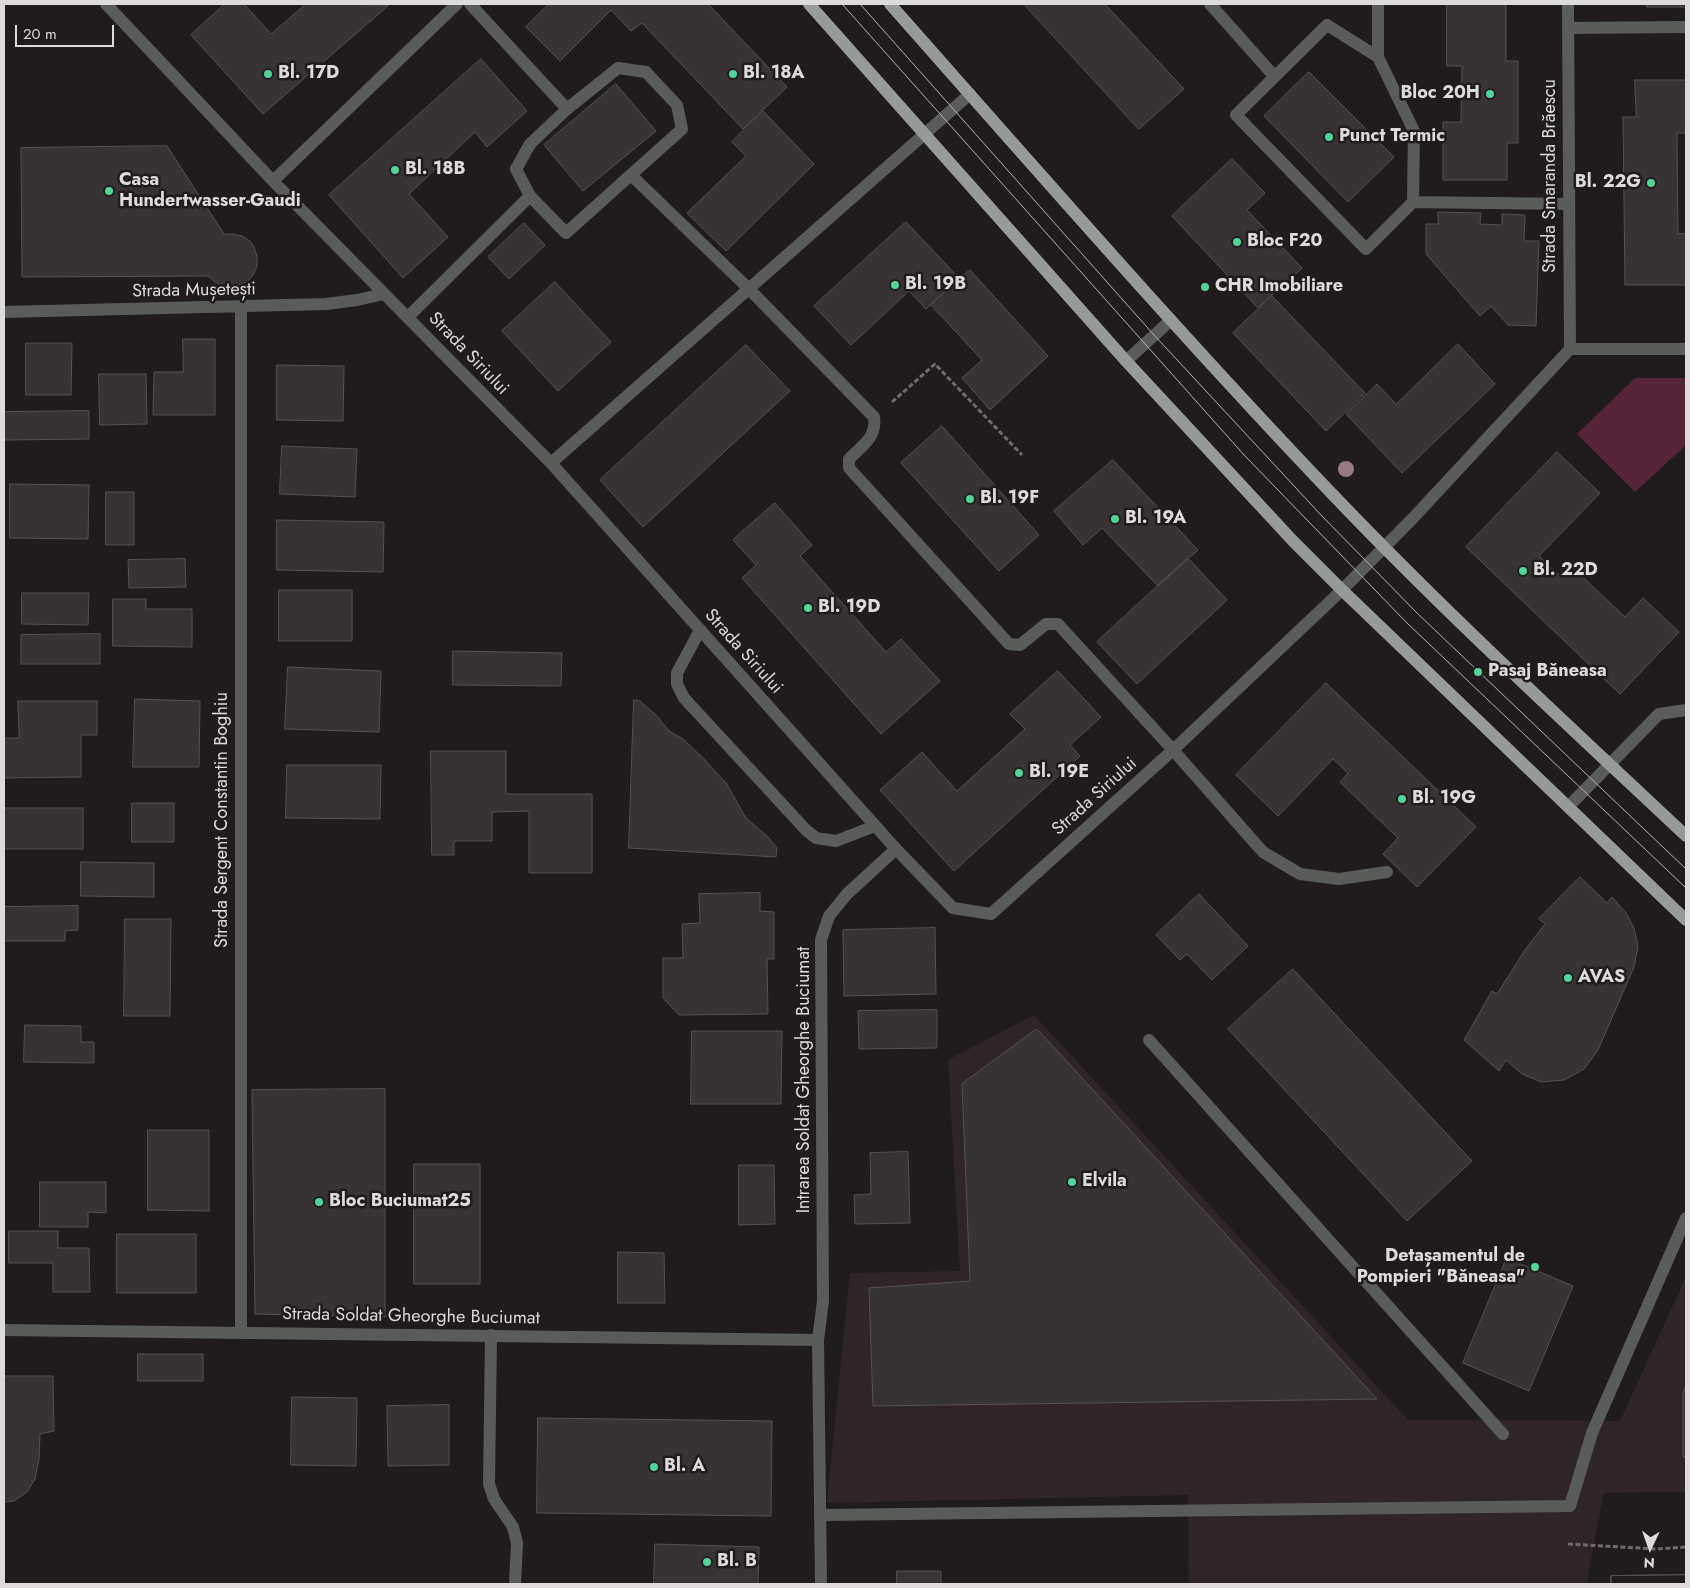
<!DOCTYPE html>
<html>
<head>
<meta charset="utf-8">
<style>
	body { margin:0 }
	#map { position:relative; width:1690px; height:1588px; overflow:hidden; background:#201c1d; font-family:Jost,sans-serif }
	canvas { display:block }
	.frame { position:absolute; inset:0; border:5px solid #dddadb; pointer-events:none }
	.north { position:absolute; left:1625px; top:1523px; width:50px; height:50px; -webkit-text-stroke:4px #201c1d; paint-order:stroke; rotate:183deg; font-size:14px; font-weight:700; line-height:20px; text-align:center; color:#dddadb }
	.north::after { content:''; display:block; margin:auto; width:18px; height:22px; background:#dddadb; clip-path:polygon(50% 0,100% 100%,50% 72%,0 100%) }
	.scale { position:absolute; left:15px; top:25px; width:99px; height:22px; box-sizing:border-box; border:2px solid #dddadb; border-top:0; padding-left:6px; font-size:15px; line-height:18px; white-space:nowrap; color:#dddadb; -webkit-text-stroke:4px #201c1d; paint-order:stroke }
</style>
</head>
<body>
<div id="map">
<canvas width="1690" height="1588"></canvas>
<div class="frame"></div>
<div class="north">N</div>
<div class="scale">20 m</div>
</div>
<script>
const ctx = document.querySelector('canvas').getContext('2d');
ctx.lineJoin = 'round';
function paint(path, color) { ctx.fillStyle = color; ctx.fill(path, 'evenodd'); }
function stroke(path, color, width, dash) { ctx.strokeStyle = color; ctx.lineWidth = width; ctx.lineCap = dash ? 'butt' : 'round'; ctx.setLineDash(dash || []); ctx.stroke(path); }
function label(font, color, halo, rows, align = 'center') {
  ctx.font = font + ' Jost,sans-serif'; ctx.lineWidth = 5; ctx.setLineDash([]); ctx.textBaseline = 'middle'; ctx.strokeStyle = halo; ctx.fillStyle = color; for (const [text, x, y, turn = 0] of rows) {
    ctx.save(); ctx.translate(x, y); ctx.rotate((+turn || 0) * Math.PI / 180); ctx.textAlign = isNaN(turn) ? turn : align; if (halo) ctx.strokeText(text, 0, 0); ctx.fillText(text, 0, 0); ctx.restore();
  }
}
paint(new Path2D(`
	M1034,1015L1408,1420L1620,1421L1686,1277V1492L1604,1493L1588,1574V1584H1189L1188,1495L827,1503L850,1273L960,1271L948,1060Z`), '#2f2528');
paint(new Path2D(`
	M1635,378H1686V445L1635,492L1577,434Z`), '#572338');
const building = new Path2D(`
	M225,4H244L271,34L306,4L389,5L263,114L191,35Z
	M549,4H708L787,87L743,129L642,23L631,31L611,10L560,61L526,27Z
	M1024,4H1105L1184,89L1139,129Z
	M1447,4H1506V61H1518V143H1507V180H1443V122H1461L1462,66H1447Z
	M1647,4H1686V7H1647Z
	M481,59L527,111L487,147L475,132L409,194L448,237L403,278L329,195Z
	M1309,72L1394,157L1348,202L1264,116Z
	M1635,80H1686V133H1677L1678,234L1686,233V285H1625L1623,117H1636Z
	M616,84L656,131L583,191L544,145Z
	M763,111L814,164L726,251L687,213L746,156L732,142Z
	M167,146L224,234H233L242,236L250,241L254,247L257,256V266L253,275L247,282L233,287L223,286L215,282L208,276L22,277L21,148Z
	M1232,159L1265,193L1247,210L1302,268L1258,308L1172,216Z
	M1438,212L1481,213L1480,224L1502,225V214L1525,215L1524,241H1539L1536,326L1508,325L1491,306L1480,316L1426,254V224H1438Z
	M906,222L959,278L926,309L909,291L851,345L814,306Z
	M524,223L545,245L509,279L488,257Z
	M970,270L1048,356L990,410L962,378L982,360L931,305Z
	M555,282L611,342L558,391L502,331Z
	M1272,296L1365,393L1326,431L1233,333Z
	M183,339H215V415H153L154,372H183Z
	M26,343H72L71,395H26Z
	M1458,344L1495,384L1402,473L1346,414L1377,384L1396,404Z
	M746,345L790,391L643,527L600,480Z
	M277,365L344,366L343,421L277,420Z
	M99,374H146L147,424L100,425Z
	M89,411V439L4,440V412Z
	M942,426L1039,535L999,571L901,463Z
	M282,446L357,449L355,497L280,494Z
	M1557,452L1600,493L1539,556L1561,577L1571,566L1625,617L1643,598L1679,632L1620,694L1466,547Z
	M1113,460L1198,550L1158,586L1102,528L1083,545L1054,511Z
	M10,484L89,485L88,539L10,538Z
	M106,492H134V545H106Z
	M775,503L812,545L800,556L886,652L901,639L940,681L881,734L742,578L756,565L733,540Z
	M277,520L384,522L383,572L277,570Z
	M1188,558L1227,600L1137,684L1097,642Z
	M185,559L186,587L129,588L128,560Z
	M279,590H352V641H279Z
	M22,593H89L88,625L22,624Z
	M113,599H146V609H192V647L113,646Z
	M100,634V664H21V635Z
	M453,651L562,653L561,686L453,685Z
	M288,667L381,671L379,732L285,729Z
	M1058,671L1101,717L1070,745L1080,756L954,871L880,790L922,752L957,791L1025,729L1010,714Z
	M1326,683L1476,827L1417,887L1383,854L1398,838L1340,782L1348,773L1333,759L1278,816L1236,775Z
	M135,699L200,701L199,767H133Z
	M634,700L640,701L657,716L669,731L683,739L704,759L726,783L746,818L768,837L777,848L776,857L629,848Z
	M18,701H97V735H81V777L4,778V738H19Z
	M431,751H506V794H592V873H529V811L492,812V841H454V855H432Z
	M287,765H381L380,819L286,818Z
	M132,803H174V842H132Z
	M4,808H83V849H4Z
	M81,862L154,863V897L81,896Z
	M1580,877L1607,903L1612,897L1626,913L1634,928L1638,947L1634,967L1598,1050L1584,1069L1564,1080L1541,1082L1522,1074L1506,1060L1499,1071L1464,1040L1492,991L1497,994L1527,947L1545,924L1539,919Z
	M760,893V911L774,912V959H767L768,1014L679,1015L663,998V958H683L682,924L700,923L699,894Z
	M1199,894L1248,946L1212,980L1187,954L1180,960L1156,935Z
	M78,906V930L65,931V941H4V907Z
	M125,919H171L170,1016H124Z
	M935,928L936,994L844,996L843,930Z
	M1293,969L1472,1161L1407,1221L1228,1029Z
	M937,1010V1048L859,1049L858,1011Z
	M25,1025L81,1026V1042H94V1063L24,1062Z
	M1037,1029L1377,1399L873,1406L869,1288L970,1281L962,1084Z
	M692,1031H782L781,1104H691Z
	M385,1089V1317L255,1314L252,1090Z
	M148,1130H209V1211L148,1210Z
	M908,1152L910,1223L855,1224L854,1195L871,1194L870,1153Z
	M414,1164H480V1284H414Z
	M739,1165H774L775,1224L739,1225Z
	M40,1182H106V1213L88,1212V1227H40Z
	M9,1231H58V1248H89L90,1292H53V1263H9Z
	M117,1234H196V1293H117Z
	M618,1252L664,1253L665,1303H618Z
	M1507,1258L1573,1286L1529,1391L1463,1363Z
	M138,1354H203V1381H138Z
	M4,1376H53L54,1431L40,1434L39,1459L35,1479L27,1492L14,1501L4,1502Z
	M1686,1384V1457H1683V1393Z
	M292,1397L357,1398L356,1466L291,1465Z
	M449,1405V1465L388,1466L387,1406Z
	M538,1418L772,1421L771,1516L537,1513Z
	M655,1544L759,1547L758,1584H654Z
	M897,1571H941V1584H897Z
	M1686,1575V1584H1611V1576Z
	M1686,1575V1584H1611V1576Z`);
paint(building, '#373334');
stroke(building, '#555052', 1);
stroke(new Path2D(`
	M892,402L935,364L1022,455
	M1568,1544L1656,1549L1686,1547`), '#6e6a6b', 3, [5, 2.5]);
stroke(new Path2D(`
	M470,4L567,109
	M1210,4L1274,76
	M1568,28L1686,27
	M1378,57L1327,25L1236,115L1366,249L1413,202L1414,131L1378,57V4
	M631,175L749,289L874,417C877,437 863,445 849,459V468L1009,644L1020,645L1046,624H1058L1173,750L1263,852L1300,874L1339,879L1387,872
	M1413,202L1569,204
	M408,317L530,196L566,233L682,129L677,105L646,72L618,68L567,109L530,144L516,169L530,196
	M1126,361L1171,320
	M700,630L677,673V684L684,698L806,830L816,838L836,841L875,826
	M1568,807L1659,714L1686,710
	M1149,1040L1503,1434
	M491,1335L489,1484L494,1499L513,1527L517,1543L515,1584
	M820,1515L1570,1506L1592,1433L1686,1218`), '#5a5c5a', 12);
stroke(new Path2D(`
	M106,4L273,181L551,463L896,849L953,908L991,914L1173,750L1342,590L1414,517L1570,349L1568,4
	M273,181L457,4
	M4,312L326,304L357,300L384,294
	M1570,349H1686
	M551,463L970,94
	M4,1330L818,1340
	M241,1333V307
	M821,1584L818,1340L823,1301L821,940L829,916L847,894L896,849`), '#5a5c5a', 12);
stroke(new Path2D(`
	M809,4L1126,361L1293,541L1342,590L1686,920
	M890,4C1037,170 1183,338 1336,498C1448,615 1568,725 1686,836`), '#969a98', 12);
stroke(new Path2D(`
	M842,4L1245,456L1407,623L1686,888
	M860,4L1154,335L1321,515L1417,613L1686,869`), '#b3b0b1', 1);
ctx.fillStyle = '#977b84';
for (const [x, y] of [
	[1346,469]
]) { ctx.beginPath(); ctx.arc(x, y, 8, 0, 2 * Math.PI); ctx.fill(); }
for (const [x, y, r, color] of [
	[268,74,5,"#52d397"],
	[733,74,5,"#52d397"],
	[1490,94,5,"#52d397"],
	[1329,137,5,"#52d397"],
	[395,170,5,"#52d397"],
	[1651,183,5,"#52d397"],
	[109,191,5,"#52d397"],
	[1237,242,5,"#52d397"],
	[895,285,5,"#52d397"],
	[1205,287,5,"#52d397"],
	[970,499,5,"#52d397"],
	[1115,519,5,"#52d397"],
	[1523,571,5,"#52d397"],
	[808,608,5,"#52d397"],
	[1478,672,5,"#52d397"],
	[1019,773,5,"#52d397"],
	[1402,799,5,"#52d397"],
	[1568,978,5,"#52d397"],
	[1072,1182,5,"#52d397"],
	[319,1202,5,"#52d397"],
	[1535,1267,5,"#52d397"],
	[654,1467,5,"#52d397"],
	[707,1562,5,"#52d397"]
]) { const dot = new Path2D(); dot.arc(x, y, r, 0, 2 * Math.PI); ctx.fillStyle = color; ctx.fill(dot); stroke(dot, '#201c1d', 2); }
label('bold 18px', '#dddadb', '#201c1d', [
	["Bl. 17D",278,74],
	["Bl. 18A",743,74],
	["Bloc 20H",1480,94,"right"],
	["Punct Termic",1339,137],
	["Bl. 18B",405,170],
	["Casa",119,181],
	["Hundertwasser-Gaudi",119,202],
	["Bl. 22G",1641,183,"right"],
	["Bloc F20",1247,242],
	["Bl. 19B",905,285],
	["CHR Imobiliare",1215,287],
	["Bl. 19F",980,499],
	["Bl. 19A",1125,519],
	["Bl. 22D",1533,571],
	["Bl. 19D",818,608],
	["Pasaj Băneasa",1488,672],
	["Bl. 19E",1029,773],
	["Bl. 19G",1412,799],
	["AVAS",1578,978],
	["Elvila",1082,1182],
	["Bloc Buciumat25",329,1202],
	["Detașamentul de",1525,1257,"right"],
	["Pompieri \"Băneasa\"",1525,1278,"right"],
	["Bl. A",664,1467],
	["Bl. B",717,1562]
], 'left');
label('18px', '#dddadb', '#201c1d', [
	["Strada Smaranda Brăescu",1551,176,-90],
	["Strada Mușetești",194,291,-1],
	["Strada Siriului",468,354,46],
	["Strada Siriului",743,652,48],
	["Strada Siriului",1095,797,-42],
	["Strada Sergent Constantin Boghiu",223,820,-90],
	["Intrarea Soldat Gheorghe Buciumat",805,1080,-90],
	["Strada Soldat Gheorghe Buciumat",411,1317,1]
]);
</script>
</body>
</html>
